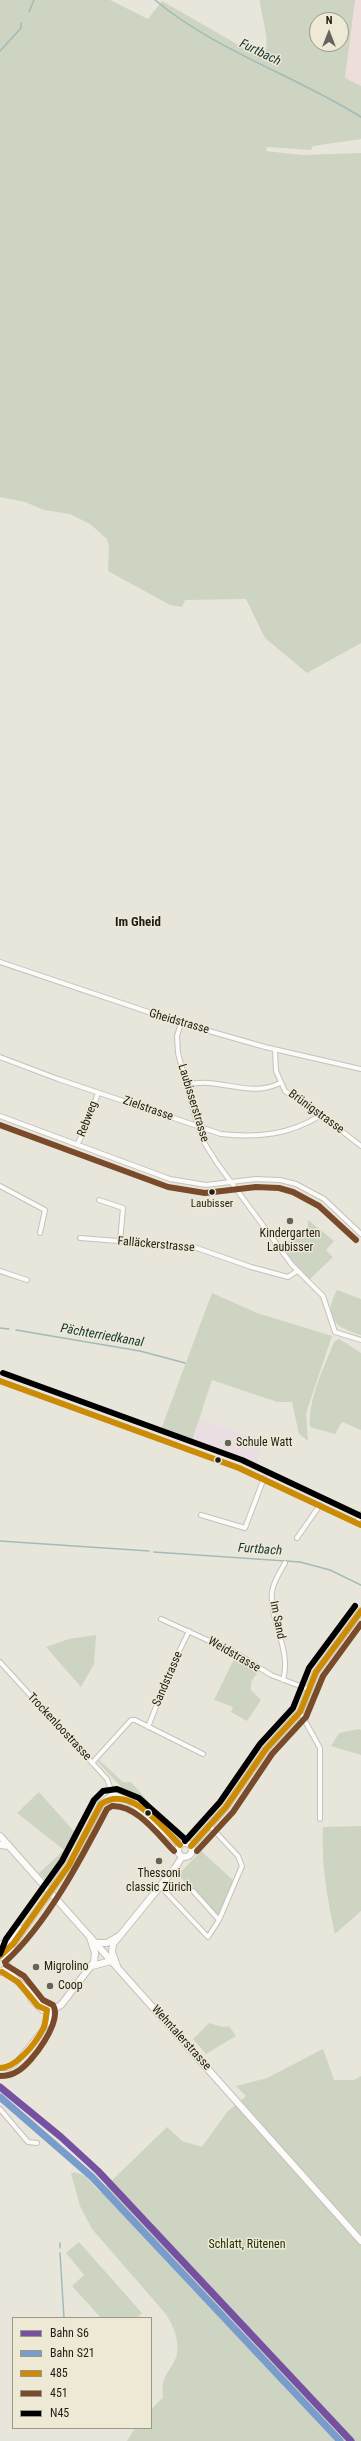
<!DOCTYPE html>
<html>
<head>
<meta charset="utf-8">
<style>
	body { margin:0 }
	#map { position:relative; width:361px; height:2441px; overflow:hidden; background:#e8e6db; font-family:"Roboto Condensed",sans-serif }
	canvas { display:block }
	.legend { position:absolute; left:12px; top:2317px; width:140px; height:112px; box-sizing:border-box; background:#eee9d5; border:1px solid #9b9789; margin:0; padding:5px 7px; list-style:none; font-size:12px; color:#1f1d16 }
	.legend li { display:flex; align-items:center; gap:8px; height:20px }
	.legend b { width:20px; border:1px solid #9b9789 }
	.north { position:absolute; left:309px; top:12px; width:40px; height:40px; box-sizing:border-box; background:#eee9d5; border:1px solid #9b9789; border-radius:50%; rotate:0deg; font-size:11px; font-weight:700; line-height:16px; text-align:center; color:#1f1d16 }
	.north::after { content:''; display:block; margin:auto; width:14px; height:18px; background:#65635b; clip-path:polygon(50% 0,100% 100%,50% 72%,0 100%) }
</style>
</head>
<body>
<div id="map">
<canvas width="361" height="2441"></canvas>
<ul class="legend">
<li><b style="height:5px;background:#7751a1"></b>Bahn S6</li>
<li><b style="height:5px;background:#799ccd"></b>Bahn S21</li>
<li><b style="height:5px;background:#cc8b04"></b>485</li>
<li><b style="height:5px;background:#7a4b2a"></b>451</li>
<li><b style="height:5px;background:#000"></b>N45</li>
</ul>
<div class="north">N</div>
</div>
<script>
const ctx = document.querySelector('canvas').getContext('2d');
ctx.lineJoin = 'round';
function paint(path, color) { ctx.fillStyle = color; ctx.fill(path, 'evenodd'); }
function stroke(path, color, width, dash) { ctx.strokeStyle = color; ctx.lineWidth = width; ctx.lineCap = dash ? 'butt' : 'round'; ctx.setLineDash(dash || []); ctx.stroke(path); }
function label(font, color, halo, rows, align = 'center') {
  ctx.font = font + ' "Roboto Condensed",sans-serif'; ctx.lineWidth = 3; ctx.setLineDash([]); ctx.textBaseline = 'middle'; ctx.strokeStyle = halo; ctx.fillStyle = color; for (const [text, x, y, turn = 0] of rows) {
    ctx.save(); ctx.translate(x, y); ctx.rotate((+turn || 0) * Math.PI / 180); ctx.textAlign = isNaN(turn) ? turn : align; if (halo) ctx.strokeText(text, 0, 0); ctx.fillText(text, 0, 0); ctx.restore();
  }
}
paint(new Path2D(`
	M355,0H361V86L345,78Z`), '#eededb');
paint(new Path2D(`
	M200,1419L264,1441L255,1467L192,1445Z`), '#eadee2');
paint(new Path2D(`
	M0,0H110L148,19L162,1L263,59C272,40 261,20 260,0H355L345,78L361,86V139L313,146L311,150L267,147L266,151L302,155L361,153V643L307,673L265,638L246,599L185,600L182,607L170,605L108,571L109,547L107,539L90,524L70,514L44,510L25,502L0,497ZM317,20H341V44H317Z
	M308,1220L334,1241L326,1250L333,1257L309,1280L280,1246L308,1230Z
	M337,1290L361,1299V1335C335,1327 322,1318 337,1290Z
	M212,1293L257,1313L332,1336L306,1413L308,1441L299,1434L292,1402H277L212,1380L191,1444L160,1432Z
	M339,1339L361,1353V1430L342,1422L335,1434L310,1427C308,1398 324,1368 334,1342Z
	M96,1635L94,1664L81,1687L46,1647L69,1639Z
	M236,1655L259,1670L251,1682V1690L261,1700L247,1721L231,1712L233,1707L214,1700Z
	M359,1729L361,1730V1755L331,1746L339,1733Z
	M99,1760L123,1782H131L148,1801L144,1806L122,1788L98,1762Z
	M39,1792L79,1837L51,1884L39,1873L64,1850L17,1813Z
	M361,1826V1911L335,1934C327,1898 321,1864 323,1827Z
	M201,1851L234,1881L218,1915L178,1875Z
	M209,2023L222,2027L229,2026L236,2036L206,2054L193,2039Z
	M323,2049L334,2080H354L361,2076V2441H127L135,2428H151V2410L163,2397C161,2376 167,2376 175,2360C182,2345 173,2324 165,2313L92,2229L80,2206L71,2174L74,2172L85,2176L100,2192L167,2127L182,2141L202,2147L227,2112L246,2096L236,2086L267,2078Z
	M79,2242L142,2313L137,2318H101L72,2286L84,2275L66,2253Z`), '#cdd4c1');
stroke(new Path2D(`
	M155,0C216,51 294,75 361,117
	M29,12L34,0
	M0,51L21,28V23
	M0,1328L9,1329
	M16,1330L140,1351L185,1363
	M0,1541L149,1551
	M154,1552L300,1562L330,1570L361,1585
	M60,2243V2248
	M60,2253L64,2318`), '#a1bbb8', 1.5);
const street = new Path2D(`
	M0,962L181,1023L265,1047L361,1069
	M181,1023L177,1036L178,1053L196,1120L205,1144L217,1163L292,1265L323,1296L335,1332L361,1340
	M275,1050L276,1071L285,1091L321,1115L361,1146
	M0,1057L58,1079L221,1134C257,1138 290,1135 321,1115
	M187,1085C218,1076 249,1099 280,1083
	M0,1116L170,1179L206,1185L256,1179L280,1180L296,1184L324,1199L361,1234
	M77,1145L87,1125L98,1093
	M0,1186L45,1210L40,1233
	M99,1200L123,1208L120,1242
	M80,1238L194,1247L251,1267L288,1277L297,1271
	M0,1271L27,1280
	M0,1381L239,1468L361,1525
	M201,1515L245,1528L264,1478
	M357,1522L361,1514
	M297,1538L320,1505
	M161,1619L236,1653L271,1675L308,1689
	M0,1662L107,1779L113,1795
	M283,1680C292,1650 269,1621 272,1592C273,1582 280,1572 285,1563
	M300,1712L320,1748V1819
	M148,1727L173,1664L189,1631
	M92,1763L131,1720H135L203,1754
	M160,1886L208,1937L219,1920
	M193,1891L219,1920L242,1866L238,1856L210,1826
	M44,2027L47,2010
	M0,2068H8L15,2064L48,2023L50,2015L47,2010
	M0,2109L28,2142L37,2143`);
const secondary = new Path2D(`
	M178 1850a7 7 0 1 1 14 0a7 7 0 1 1-14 0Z
	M0,1845L9,1846
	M191,1846L226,1807L266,1749L300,1712L316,1672L361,1611
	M54,1886L75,1855L101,1804L113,1795L130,1801L180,1845
	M95,1943H107L117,1937
	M0,1945L10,1940L20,1929
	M0,1956L13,1944L46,1898
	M0,1956L5,1958L7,1965L6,1969L0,1972
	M6,1960L13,1944
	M92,1966L111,1961
	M117,1966L112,1952L113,1944L175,1868L182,1857
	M7,1967C13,1983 46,2001 47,2010
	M29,1993L32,2000L43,2010H52L61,2005L94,1962L95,1953L90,1937`);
const primary = new Path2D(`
	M0,1836L361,2241`);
stroke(street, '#c4c2ba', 6);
stroke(secondary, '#c4c2ba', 8);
stroke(primary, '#c4c2ba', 8);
stroke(street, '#fcfbfa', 4);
stroke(secondary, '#fcfbfa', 6);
stroke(primary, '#fcfbfa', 6);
const secondaryBridge = new Path2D(`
	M46,1898L54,1886`);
stroke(secondaryBridge, '#c4c2ba', 8, []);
stroke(secondaryBridge, '#fcfbfa', 6);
stroke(new Path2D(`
	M0,1381L239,1468L361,1525
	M191,1846L226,1807L266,1749L300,1712L316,1672L361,1611
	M0,1956L13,1944L69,1865L101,1804C130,1784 161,1826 180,1845
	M2,1972L18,1982L38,2006L47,2010
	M0,2068C16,2068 36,2043 43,2029C46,2024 46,2016 47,2010`), '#cc8b04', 6);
stroke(new Path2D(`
	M0,1125L168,1187L205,1193L256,1187L279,1188L293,1192L319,1206L356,1240
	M197,1851L233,1812L272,1754L306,1717L323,1676L361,1624
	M5,1962C47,1924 81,1859 107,1809L112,1806C137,1805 158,1835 174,1851
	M0,2076C7,2076 12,2075 18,2071C32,2063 63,2021 53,2005L43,2000L24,1976L6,1965`), '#7a4b2a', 6);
stroke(new Path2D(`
	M3,1373L242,1460L361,1516
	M185,1841L220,1802L260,1744L293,1708L309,1668L355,1606
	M0,1954L6,1939L62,1861L94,1800L103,1791L117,1789L139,1798L185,1839`), '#000', 6);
stroke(new Path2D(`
	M0,2087L61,2137L98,2171L351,2441`), '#7751a1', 7);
stroke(new Path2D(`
	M0,2097L92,2177L340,2441`), '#799ccd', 7);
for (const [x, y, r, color] of [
	[212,1192,3.5,"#1f1d16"],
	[290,1221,4,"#65635b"],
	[228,1443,4,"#65635b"],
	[218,1460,3.5,"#1f1d16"],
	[148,1813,3.5,"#1f1d16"],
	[159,1861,4,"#65635b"],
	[36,1967,4,"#65635b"],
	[50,1986,4,"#65635b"]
]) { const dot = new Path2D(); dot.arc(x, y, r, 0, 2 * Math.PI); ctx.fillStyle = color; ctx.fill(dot); stroke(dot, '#eee9d5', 1.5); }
label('11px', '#1f1d16', '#eee9d5', [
	["Laubisser",212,1204]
]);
label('12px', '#1f1d16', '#eee9d5', [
	["Gheidstrasse",179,1022,16],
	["Laubisserstrasse",193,1103,73],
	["Zielstrasse",148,1109,19],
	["Brünigstrasse",316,1112,36],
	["Rebweg",88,1119,-69],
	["Falläckerstrasse",156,1245,5],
	["Im Sand",277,1620,78],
	["Weidstrasse",234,1655,30],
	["Sandstrasse",168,1679,-67],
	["Trockenloostrasse",59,1727,47],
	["Wehntalerstrasse",181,2038,48]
]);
label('12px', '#1f1d16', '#eee9d5', [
	["Kindergarten",290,1234,"center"],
	["Laubisser",290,1248,"center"],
	["Schule Watt",236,1443],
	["Thessoni",159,1874,"center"],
	["classic Zürich",159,1888,"center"],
	["Migrolino",44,1967],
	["Coop",58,1986]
], 'left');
label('12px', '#203307', '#eee9d5', [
	["Schlatt, Rütenen",247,2245]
]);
label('italic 13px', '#113738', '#eee9d5', [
	["Furtbach",260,53,26],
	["Pächterriedkanal",102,1336,10],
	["Furtbach",260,1550,4]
]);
label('bold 13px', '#1f1d16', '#eee9d5', [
	["Im Gheid",138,923]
]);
</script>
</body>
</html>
